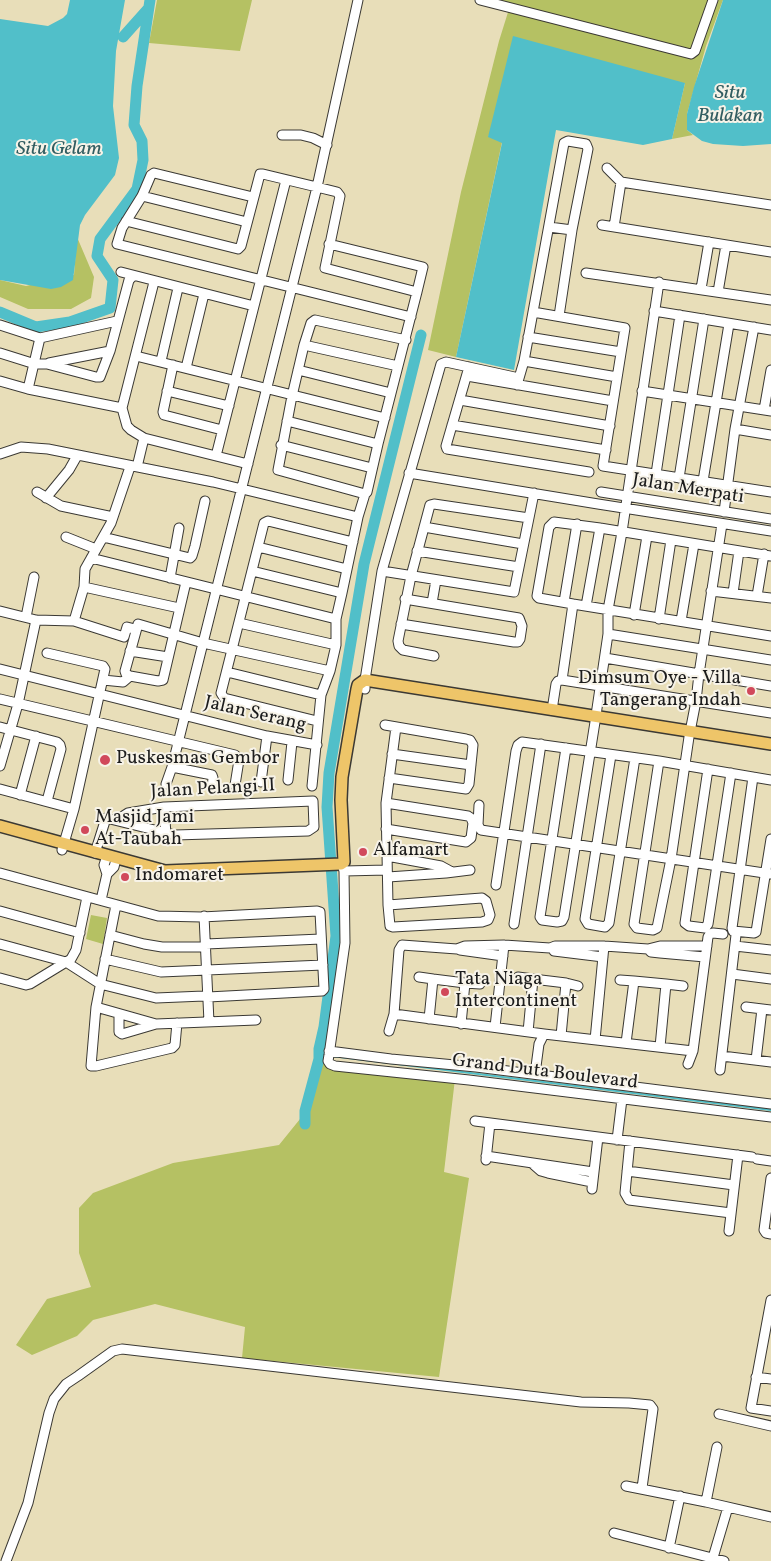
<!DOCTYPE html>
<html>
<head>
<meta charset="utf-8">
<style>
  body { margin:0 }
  canvas { display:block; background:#e8deb9 }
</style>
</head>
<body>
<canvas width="771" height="1561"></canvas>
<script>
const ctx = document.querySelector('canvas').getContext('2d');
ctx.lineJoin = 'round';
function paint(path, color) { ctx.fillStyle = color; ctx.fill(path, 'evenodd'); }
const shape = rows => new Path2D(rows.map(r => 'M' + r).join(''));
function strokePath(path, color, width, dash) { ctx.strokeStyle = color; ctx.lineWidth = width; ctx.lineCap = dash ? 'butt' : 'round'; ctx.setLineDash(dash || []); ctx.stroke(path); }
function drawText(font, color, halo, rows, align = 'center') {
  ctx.font = font + ' Vollkorn,serif'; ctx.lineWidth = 4; ctx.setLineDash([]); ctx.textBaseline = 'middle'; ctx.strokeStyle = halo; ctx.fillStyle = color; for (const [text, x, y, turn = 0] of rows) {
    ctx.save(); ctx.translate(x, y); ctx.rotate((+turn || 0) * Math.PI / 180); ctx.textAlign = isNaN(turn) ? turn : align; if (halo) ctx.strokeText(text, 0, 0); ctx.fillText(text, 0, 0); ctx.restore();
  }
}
paint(shape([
  [157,0,252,0,240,51,149,43],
  [475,0,723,0,706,46,687,114,687,130,693,135,672,139,685,83,488,136,502,142,456,357,428,350,461,192,499,41,509,9],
  [77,237,94,277,91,298,71,309,28,309,0,297,0,280,26,286,74,275],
  [91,915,107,918,103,944,86,939],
  [315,1063,455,1079,444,1172,469,1178,439,1377,242,1358,245,1327,155,1304,93,1320,77,1336,32,1355,16,1345,47,1299,91,1287,79,1253,79,1208,93,1193,173,1163,279,1145,300,1119]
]), '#b5c163');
paint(shape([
  [70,0,125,0,116,51,113,106,119,158,115,175,85,215,80,225,73,280,61,287,51,289,0,280,0,19,48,26,63,18,67,14],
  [723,0,771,0,771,144,743,146,713,144,702,141,687,130,687,114,694,87],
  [513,36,685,83,672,139,643,145,556,130,514,370,456,357,502,143,488,137]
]), '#51bfc9');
strokePath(shape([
  [319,1055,327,1056],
  [332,1056,771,1110]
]), '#51bfc9', 2);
strokePath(shape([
  [123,37,148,9],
  [0,312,36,327,70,322,110,308,113,280,97,256,100,239,137,189,143,160,142,141,134,125,137,86,150,0],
  [305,1124,305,1111,319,1059,319,1049,324,1027,336,936,327,807,329,773,364,564,421,335]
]), '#51bfc9', 11);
const minor = shape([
  [480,0,691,54,695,51,713,0],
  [282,135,301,135,313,138,327,145],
  [607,168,621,182,771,205],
  [142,196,247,222],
  [253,197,154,173,151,175,142,196,122,228,117,244,411,317],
  [126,221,238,249,241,246,260,174,263,174,317,187,337,192,340,196,325,268,417,292],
  [602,225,771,252],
  [549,227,572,230],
  [614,227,621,182],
  [121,272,254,306],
  [586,273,771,300],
  [154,282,122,408,127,426,131,430,144,438,248,464],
  [701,289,709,242],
  [718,292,726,245],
  [654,311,771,330],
  [533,312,625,328,603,466,771,492],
  [0,325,40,338,117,321],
  [528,337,621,352],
  [304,345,398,366],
  [0,353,35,364,47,364,96,377,100,377,110,351,129,280,133,276],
  [136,356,385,418],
  [161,361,178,288],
  [524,361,617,377],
  [49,363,110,351],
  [173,365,163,412,164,415,222,430],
  [469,367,446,446,447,449,589,472],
  [186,368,204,294],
  [298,370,391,393],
  [467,376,613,401],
  [0,381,28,389,122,408],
  [517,385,524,361,564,143,568,141,586,144,588,149,572,230,559,316],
  [28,389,40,338],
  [167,391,229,406],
  [642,391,771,411],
  [460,400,610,426],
  [764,410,771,370],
  [287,421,378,444,417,292,423,267,329,244],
  [452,425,606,450],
  [735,429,771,435],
  [281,445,372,468],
  [0,454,21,447,48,449,213,482,358,517],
  [216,456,286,180],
  [137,467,144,438],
  [409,473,598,504,771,531],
  [656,474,680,315],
  [679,478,704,319],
  [703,481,729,324],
  [37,492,61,506,113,517],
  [601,492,771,519],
  [365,494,278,470,292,396,304,345,311,323,315,320,406,340],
  [46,498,69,470,77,456],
  [724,512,735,429,754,327],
  [424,527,523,544],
  [66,537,96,549],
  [103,537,190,558,192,556,195,546,205,501],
  [258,547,347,569],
  [417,551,519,567],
  [91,558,336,619],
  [252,571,342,593],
  [382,571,514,592,534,493],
  [170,578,179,528],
  [84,587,179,608],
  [711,591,771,598],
  [733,593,739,551],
  [757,596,764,554],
  [564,602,577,524],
  [432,603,436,580],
  [573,604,539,598,537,596,549,527,554,522,600,528,771,556],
  [586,606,600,528],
  [0,611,36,620,74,621,84,587,85,569,111,523,130,467],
  [634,615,647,536],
  [26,617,34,577],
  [659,619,671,540],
  [74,621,124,637,127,627,135,629],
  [681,621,694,544],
  [239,623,336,645],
  [401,624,514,642,518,642,520,639,522,626,519,618,405,599],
  [608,634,771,660],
  [130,651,168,657],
  [47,653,103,666,105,669,74,809,62,850],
  [434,656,403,650,399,646,398,641,411,576,430,505,434,504,529,518],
  [605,658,771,686],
  [0,669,267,736,317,745],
  [227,672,321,695],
  [130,676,126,674,125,671,138,624,203,643,330,671],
  [103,680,123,682,130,676,158,681,163,680,186,582],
  [562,680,573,604,771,636],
  [365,689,365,680,382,571,441,364,446,362,519,378],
  [0,699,235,755,239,760,235,785],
  [552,710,556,684,558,681,562,680,771,713],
  [317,721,224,698,221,693,264,523,268,521,353,542],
  [385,725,466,739,470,740,473,745,469,784,466,789,389,778],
  [0,727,57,742,60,745,61,749,47,801],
  [566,748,540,917,542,920,557,922,562,921,564,917,595,722,608,634,608,610,622,532,659,282],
  [392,754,471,765],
  [611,755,585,919,588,924,605,927,609,923,635,758],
  [659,761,634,924,637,928,653,930,657,928,671,859,689,737,696,701,699,674,722,524],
  [0,766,18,704,36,620],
  [172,767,212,775,213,778,212,789],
  [708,769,685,923,689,926,705,928,708,924,731,773],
  [753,777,732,928,733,931,754,933,756,932,771,839],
  [288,780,292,742],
  [261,782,267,736],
  [166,784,172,767,317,187,358,0],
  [312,786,321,695,330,671,336,645,336,619,342,593,358,517,365,494,367,492,378,444],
  [0,789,74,809],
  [20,795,36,736],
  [386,803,468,816,471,818,473,823,471,838,466,842,386,829],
  [479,805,478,825,481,830,771,874],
  [164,807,166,834],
  [95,853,106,818,175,835,308,831,314,827,313,801,164,807,128,813,117,820],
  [107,856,104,865,107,874],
  [387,856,441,866,452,872],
  [342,864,344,871,345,943,329,1055,328,1061,330,1064,335,1066,469,1080,771,1117],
  [344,871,387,870],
  [0,873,158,916,202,917,317,911,320,912,324,989,322,991,208,997],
  [388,877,446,873,470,870],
  [496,885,516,751,518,745,522,742,659,761,771,780],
  [101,900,107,874,114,867,116,859],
  [116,905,96,1007,91,1066,96,1066,172,1048,175,1045,177,1023],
  [388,905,482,898,486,901,490,915,488,920,482,922,393,927,390,926,388,905,386,803,396,727],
  [0,911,80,933],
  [204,916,209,1022],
  [514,924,541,744],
  [110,935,144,944,162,947,203,947],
  [0,944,66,962,97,982],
  [206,944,321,939],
  [735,946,771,950],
  [648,949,651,952,660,953,705,957],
  [460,950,503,956],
  [554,951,603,957],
  [105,959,161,972,323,965],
  [732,974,771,979],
  [419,977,433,979],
  [518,977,533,979],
  [0,978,26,985,30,984,71,959,76,950,87,897],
  [620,980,634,981],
  [465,983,480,984],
  [566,983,578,986],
  [100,984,156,998,204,996],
  [666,984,683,986],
  [96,1007,156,1024],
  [746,1007,771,1010],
  [119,1014,119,1032,122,1034,156,1024,256,1020],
  [394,1014,544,1034,693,1051,708,937,710,934,713,933,723,934],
  [429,1019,433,979,465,983,461,1024],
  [495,1027,504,945],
  [389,1031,394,1014,399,950,402,945,457,949,465,946,504,945,550,948,555,946,604,946,648,949,660,946,707,946],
  [528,1032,533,979,566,983,561,1036],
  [595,1040,604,946],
  [626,1043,634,981,666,984,660,1047],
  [329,1051,391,1059,476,1067,771,1104],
  [722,1056,771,1062],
  [756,1060,762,1009],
  [688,1064,693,1051],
  [720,1070,736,935],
  [535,1074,539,1044,544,1034],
  [475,1121,752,1157],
  [617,1140,622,1099],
  [630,1141,625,1193,629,1200,731,1213],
  [486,1156,593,1172],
  [757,1159,771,1161],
  [486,1160,490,1123],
  [533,1164,541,1171,548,1173,592,1182],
  [627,1171,734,1185],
  [771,1178,764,1230,766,1233,771,1234],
  [592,1189,598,1137],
  [729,1231,738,1155],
  [771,1300,751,1408,771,1411],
  [756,1377,771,1379],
  [719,1414,771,1426],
  [626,1486,706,1502,771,1517],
  [706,1502,717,1447],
  [614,1533,724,1561],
  [669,1548,680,1496],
  [6,1561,28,1503,49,1413,54,1399,66,1384,78,1376,113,1351,122,1349,581,1402,629,1403,650,1405,653,1409,642,1488],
  [712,1561,728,1507]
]);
const major = shape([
  [0,826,165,871,341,864,344,862,341,800,342,777,357,689,358,685,365,680,771,744]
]);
strokePath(minor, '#3b3934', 11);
strokePath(major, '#3b3934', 14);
strokePath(minor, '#fff', 9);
strokePath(major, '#eec569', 11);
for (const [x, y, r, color] of [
  [751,691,5,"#d1495b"],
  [105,760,6,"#d1495b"],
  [85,830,5,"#d1495b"],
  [363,852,5,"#d1495b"],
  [125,877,5,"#d1495b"],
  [445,992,5,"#d1495b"]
]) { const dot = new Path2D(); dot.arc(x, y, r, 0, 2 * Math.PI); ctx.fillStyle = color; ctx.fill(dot); strokePath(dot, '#f7f3e8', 2); }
drawText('19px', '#1c1c1c', '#f7f3e8', [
  ["Jalan Merpati",688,490,9],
  ["Jalan Serang",255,715,13],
  ["Jalan Pelangi II",213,790,-3],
  ["Grand Duta Boulevard",545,1073,7]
]);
drawText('19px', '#1c1c1c', '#f7f3e8', [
  ["Dimsum Oye - Villa",741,680,"right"],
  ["Tangerang Indah",741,702,"right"],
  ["Puskesmas Gembor",116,760],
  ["Masjid Jami",95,819],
  ["At-Taubah",95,841],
  ["Alfamart",373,852],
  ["Indomaret",135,877],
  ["Tata Niaga",455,981],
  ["Intercontinent",455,1003]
], 'left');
drawText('italic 20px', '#315d61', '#f7f3e8', [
  ["Situ",730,94],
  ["Bulakan",730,117],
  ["Situ Gelam",59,150]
]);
</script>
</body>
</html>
